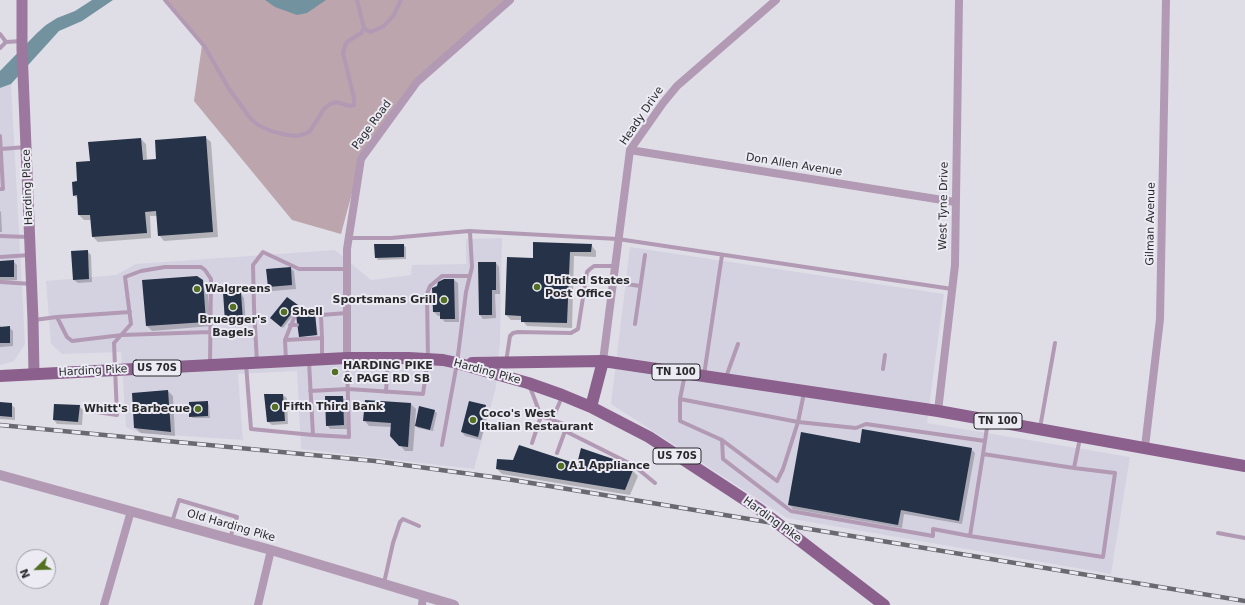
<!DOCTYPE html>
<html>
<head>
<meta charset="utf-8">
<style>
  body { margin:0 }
  #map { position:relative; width:1245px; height:605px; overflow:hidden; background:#dfdee7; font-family:"DejaVu Sans",sans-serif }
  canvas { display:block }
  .north { position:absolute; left:16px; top:549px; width:40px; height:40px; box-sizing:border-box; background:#ecebf4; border:1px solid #9e9da4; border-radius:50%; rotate:247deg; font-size:11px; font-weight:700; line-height:16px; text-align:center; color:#29292c }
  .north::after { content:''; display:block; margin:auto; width:14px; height:18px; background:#526f22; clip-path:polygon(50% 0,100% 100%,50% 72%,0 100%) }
</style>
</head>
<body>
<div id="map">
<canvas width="1245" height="605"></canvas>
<div class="north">N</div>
</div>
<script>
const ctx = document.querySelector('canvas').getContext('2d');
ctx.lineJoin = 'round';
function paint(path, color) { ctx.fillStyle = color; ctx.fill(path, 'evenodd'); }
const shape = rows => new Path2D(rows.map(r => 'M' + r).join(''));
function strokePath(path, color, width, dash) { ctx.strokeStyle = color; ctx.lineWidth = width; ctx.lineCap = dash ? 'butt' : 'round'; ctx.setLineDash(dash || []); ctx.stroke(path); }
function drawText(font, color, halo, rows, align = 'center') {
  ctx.font = font + ' "DejaVu Sans",sans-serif'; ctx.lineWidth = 4; ctx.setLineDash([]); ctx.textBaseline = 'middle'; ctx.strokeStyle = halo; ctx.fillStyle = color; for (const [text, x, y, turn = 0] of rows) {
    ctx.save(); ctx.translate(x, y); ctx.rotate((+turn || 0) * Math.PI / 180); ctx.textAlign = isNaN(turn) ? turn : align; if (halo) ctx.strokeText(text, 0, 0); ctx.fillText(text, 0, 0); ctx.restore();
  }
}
paint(shape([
  [11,84,25,344,14,361,0,365,0,88],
  [502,238,500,341,496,387,474,469,301,449,297,371,238,374,243,440,139,433,126,427,121,352,62,354,51,344,46,281,116,275,136,264,335,250,371,280,411,275,412,265,466,264,466,239],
  [630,247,944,294,927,423,1130,457,1111,574,787,518,611,404]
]), '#d4d2e1');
paint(shape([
  [163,0,510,0,417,82,361,159,341,234,292,220,194,101,202,45]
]), '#bca5ac');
paint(shape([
  [92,0,113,0,82,21,59,31,11,84,0,88,0,71,37,33,46,25,57,18,75,11],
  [265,0,326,0,307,13,297,15,275,7]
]), '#7392a0');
paint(shape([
  [205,137,211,142,218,237,164,241,159,235,158,216,150,216,151,238,98,242,93,237,91,220,84,220,79,215,78,199,74,195,78,182,91,162,141,139,146,144,147,161,157,160],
  [0,211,1,212,2,232,0,232],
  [403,245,406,247,406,259,378,260,376,257],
  [591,245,596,251,596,257,574,256,572,328,527,326,522,320,511,320,506,315,534,259],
  [87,251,91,255,92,282,78,283,74,280],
  [13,261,17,265,17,280,0,281,0,262],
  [496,263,499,267,500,294,495,294,496,318,483,319,480,315],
  [290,268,294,271,296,289,272,291,269,287],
  [454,280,458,283,459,322,445,322,441,318,441,316,438,316,434,312,433,289],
  [202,281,207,286,211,326,152,331,147,326],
  [238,288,241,292,242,295,244,298,246,324,229,325,226,321],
  [297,306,299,308,283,328,274,321],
  [315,315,318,335,300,337,300,336],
  [0,325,1,327,9,327,13,331,13,346,0,347],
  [168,391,173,396,175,436,141,433,135,428],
  [283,395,287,398,288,424,272,425,268,422],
  [342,397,346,401,347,429,330,429,327,425],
  [207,402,209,405,210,418,193,418,190,416],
  [0,403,11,404,15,408,15,420,0,419],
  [411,404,416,409,415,424,416,425,434,411,437,413,433,431,418,428,415,425,413,451,405,451,400,445,392,427,369,426,364,420],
  [79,406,83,410,82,425,57,424,54,420],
  [485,406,489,410,481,440,465,436,462,432],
  [861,444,971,449,975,453,962,524,904,514,902,528,793,509,789,505],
  [514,461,578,465,624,464,629,469,629,470,633,471,638,476,630,495,502,474,497,469]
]), '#0003');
paint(shape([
  [206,136,213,232,158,236,156,211,145,212,147,233,92,237,90,215,78,215,77,195,73,196,72,182,77,181,76,162,90,161,88,142,141,138,143,160,156,159,155,140],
  [533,242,592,244,591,252,570,252,567,323,521,322,521,316,505,315,507,257,533,258],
  [374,244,404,244,404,257,375,258],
  [88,250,89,279,73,280,71,251],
  [14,260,14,277,0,277,0,261],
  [478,262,496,262,496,290,492,290,492,315,479,315],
  [291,267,292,285,268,287,266,269],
  [197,276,203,280,206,322,146,326,142,280],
  [444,279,454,279,455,319,440,319,440,312,433,312,432,288,437,286,438,282],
  [238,287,238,292,241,293,243,321,225,322,223,292,224,292,224,288],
  [287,297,298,305,281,327,270,318],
  [315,313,317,335,299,337,296,315],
  [10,326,10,343,0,343,0,327],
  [168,390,171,432,134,428,132,393],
  [264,394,283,394,285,421,267,422],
  [325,396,343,396,344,425,326,426],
  [365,400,411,403,408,447,399,446,390,436,391,423,363,421],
  [208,401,208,416,189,417,189,402],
  [469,401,486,405,478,437,461,432],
  [0,402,12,403,12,417,0,416],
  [54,404,80,405,78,422,53,420],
  [419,406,435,410,430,430,415,426],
  [862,429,972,448,959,521,901,510,898,525,788,505,801,432,860,443],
  [519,445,577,464,581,448,625,463,624,468,633,470,625,490,496,469,497,459,513,460]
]), '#253247');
strokePath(shape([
  [165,0,205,47,229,89,251,119,258,125,271,131,287,135,297,136,307,133,310,131,324,109,330,104,336,102,350,106,354,105,354,98,343,53,345,46,347,42,361,33,364,28,357,0],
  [364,28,370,32,373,31,384,26,394,15,401,0],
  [0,34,6,42],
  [0,48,6,42,22,41],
  [0,136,3,189,0,189],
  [1,149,26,147],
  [0,236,29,237],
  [349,238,391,238,469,231,618,239,952,289],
  [0,257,30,255],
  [0,282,32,284],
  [613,282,640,286],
  [57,317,130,312],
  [34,320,57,317,67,337,72,341,122,335,210,332],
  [635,324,645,255],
  [290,325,297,325],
  [322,338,322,357],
  [285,340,322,338,321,315],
  [286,361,285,340,296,313,320,310,321,315,347,313],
  [257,362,254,308,253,265,263,252,299,269,347,269],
  [309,362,313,435],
  [506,362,510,336,513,333,518,332,571,333,578,329,587,272,590,269,594,266,615,266],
  [246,364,251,429,313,435,349,437,347,360],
  [883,369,885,355],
  [685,374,680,399,798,422,804,393],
  [704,375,722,255],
  [726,377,738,344],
  [530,387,541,416],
  [310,391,348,389,423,394,428,359,427,294,430,286,442,276,470,276],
  [386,392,388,360],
  [680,399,680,421,722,440],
  [90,411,117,415,114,343,131,324,125,277,141,271,165,267,201,267,205,270,211,279,210,364],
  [552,420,562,397],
  [1040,428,1055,343],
  [532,443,541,416,566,425,565,431,633,465,655,483],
  [442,445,457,363,466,292,472,267,470,232],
  [557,453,565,431],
  [983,454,988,421],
  [1074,468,983,454,970,536,1103,557,1115,473,1074,468,1080,438],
  [172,522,179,500,237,517,230,538],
  [1218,533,1245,538],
  [970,536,933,529,933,536,791,511,723,459,722,440,777,481,783,469,798,422,856,428,866,424,985,441],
  [384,583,393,543,400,522,403,519,419,526]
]), '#b29ab4', 4);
strokePath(shape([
  [630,150,955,202],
  [347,358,347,249,361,159,417,82,510,0],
  [603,361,630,150,663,103,677,86,776,0],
  [938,411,955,265,959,0],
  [1145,447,1160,319,1166,0],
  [104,605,131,511],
  [258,605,271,550],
  [422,605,423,596]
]), '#b29ab4', 8);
strokePath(shape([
  [0,475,271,550,454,605]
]), '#b29ab4', 10);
strokePath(shape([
  [22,0,22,49,33,320,34,374]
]), '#9c789e', 11);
strokePath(shape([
  [472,363,603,361,938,411,1245,466],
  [0,376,347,358,409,358,443,360,457,363,528,383,562,395,591,407,649,437,759,509,884,605],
  [591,407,603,361]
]), '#8b608d', 12);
const rail = shape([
  [0,425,375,461,507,479,1245,601]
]);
strokePath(rail, '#6a696f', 4.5);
strokePath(rail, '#ecebf4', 3, [9]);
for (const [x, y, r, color] of [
  [537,287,4,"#526f22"],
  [197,289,4,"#526f22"],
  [444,300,4,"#526f22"],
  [233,307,4,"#526f22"],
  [284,312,4,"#526f22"],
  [335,372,4,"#526f22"],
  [275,407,4,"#526f22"],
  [198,409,4,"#526f22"],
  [473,420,4,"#526f22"],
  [561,466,4,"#526f22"]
]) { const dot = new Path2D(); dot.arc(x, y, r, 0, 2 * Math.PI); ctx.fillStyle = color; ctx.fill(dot); strokePath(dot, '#ecebf4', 1.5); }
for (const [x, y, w] of [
  [157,368,48],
  [676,372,48],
  [998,421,48],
  [677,456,48]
]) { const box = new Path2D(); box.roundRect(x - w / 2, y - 8, w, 16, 3); ctx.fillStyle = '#ecebf4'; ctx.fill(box); strokePath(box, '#29292c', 1); }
drawText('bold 10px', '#29292c', null, [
  ["US 70S",157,368],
  ["TN 100",676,372],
  ["TN 100",998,421],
  ["US 70S",677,456]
]);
drawText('11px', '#29292c', '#ecebf4', [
  ["Heady Drive",642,116,-56],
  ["Page Road",372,125,-54],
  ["Don Allen Avenue",794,165,9],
  ["Harding Place",28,187,-92],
  ["West Tyne Drive",944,206,-89],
  ["Gilman Avenue",1151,224,-89],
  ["Harding Pike",93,371,-3],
  ["Harding Pike",487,372,15],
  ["Harding Pike",772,520,36],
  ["Old Harding Pike",231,526,16]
]);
drawText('bold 11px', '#29292c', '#ecebf4', [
  ["United States",545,281],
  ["Post Office",545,294],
  ["Walgreens",205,289],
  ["Sportsmans Grill",436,300,"right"],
  ["Shell",292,312],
  ["Bruegger's",233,320,"center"],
  ["Bagels",233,333,"center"],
  ["HARDING PIKE",343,366],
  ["& PAGE RD SB",343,379],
  ["Fifth Third Bank",283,407],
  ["Whitt's Barbecue",190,409,"right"],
  ["Coco's West",481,414],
  ["Italian Restaurant",481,427],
  ["A1 Appliance",569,466]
], 'left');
</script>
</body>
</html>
